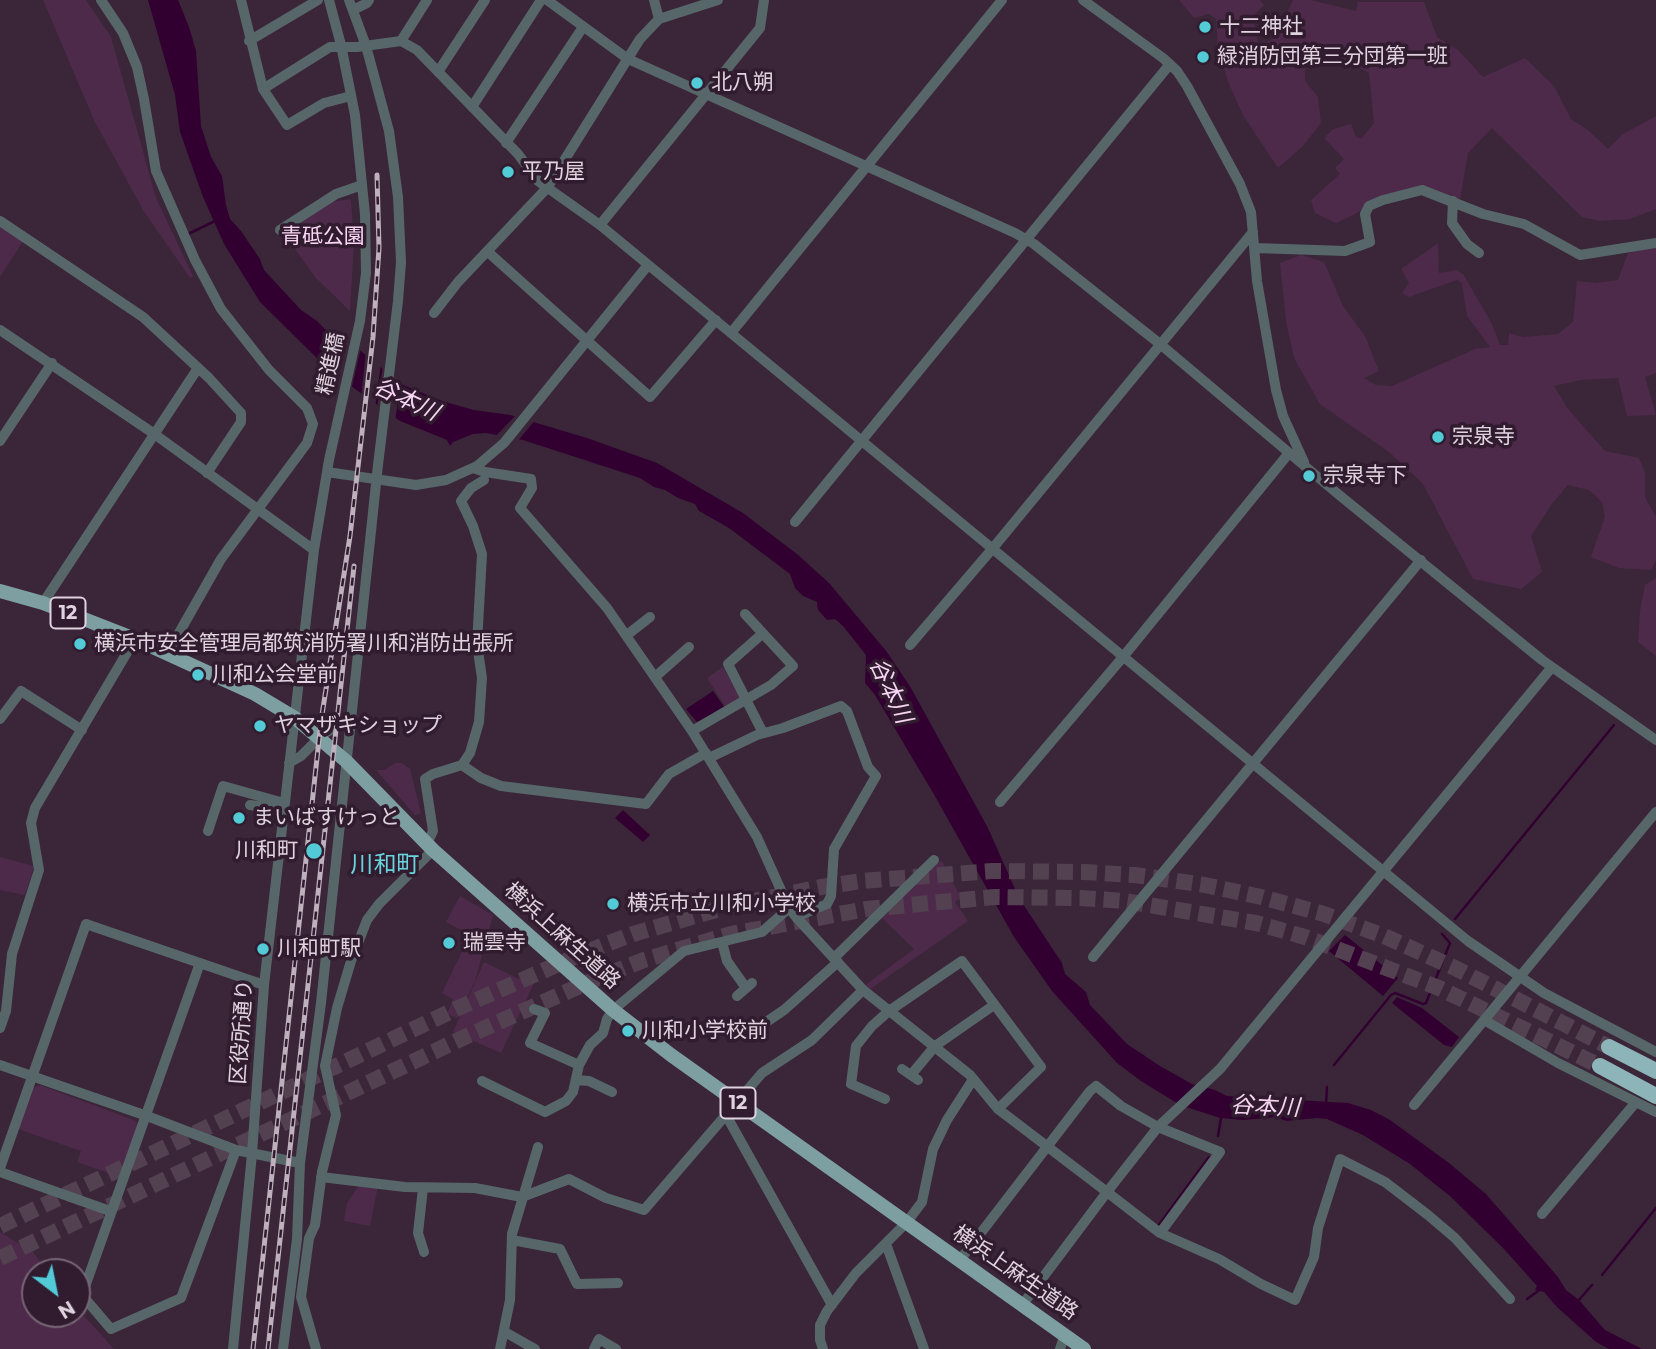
<!DOCTYPE html>
<html>
<head>
<meta charset="utf-8">
<style>
  body { margin:0 }
  #map { position:relative; width:1656px; height:1349px; overflow:hidden; background:#3a2638; font-family:Montserrat,sans-serif }
  canvas { display:block }
  .north { position:absolute; left:21px; top:1258px; width:70px; height:70px; box-sizing:border-box; background:#301c2e; border:2px solid #766575; border-radius:50%; rotate:148deg; font-size:19px; font-weight:700; line-height:28px; text-align:center; color:#e0d3df }
  .north::after { content:''; display:block; margin:auto; width:24px; height:32px; background:#52cbd7; clip-path:polygon(50% 0,100% 100%,50% 72%,0 100%) }
</style>
</head>
<body>
<div id="map">
<canvas width="1656" height="1349"></canvas>
<div class="north">N</div>
</div>
<script>
const ctx = document.querySelector('canvas').getContext('2d');
ctx.lineJoin = 'round';
function paint(path, color) { ctx.fillStyle = color; ctx.fill(path, 'evenodd'); }
const shape = rows => new Path2D(rows.map(r => 'M' + r).join(''));
function strokePath(path, color, width, dash) { ctx.strokeStyle = color; ctx.lineWidth = width; ctx.lineCap = dash ? 'butt' : 'round'; ctx.setLineDash(dash || []); ctx.stroke(path); }
function drawText(font, color, halo, rows, align = 'center') {
  ctx.font = font + ' Montserrat,"Noto Sans JP",sans-serif'; ctx.lineWidth = 7; ctx.setLineDash([]); ctx.textBaseline = 'middle'; ctx.strokeStyle = halo; ctx.fillStyle = color; for (const [text, x, y, turn = 0] of rows) {
    ctx.save(); ctx.translate(x, y); ctx.rotate((+turn || 0) * Math.PI / 180); ctx.textAlign = isNaN(turn) ? turn : align; if (halo) ctx.strokeText(text, 0, 0); ctx.fillText(text, 0, 0); ctx.restore();
  }
}
paint(shape([
  [43,0,86,0,111,37,156,198,193,276,190,278,143,210,94,120],
  [1179,0,1260,0,1264,5,1253,16,1258,42,1267,42,1276,37,1293,0,1310,0,1356,11,1358,2,1424,2,1437,37,1458,50,1483,77,1525,58,1554,86,1571,119,1588,130,1608,149,1623,134,1656,116,1656,209,1630,219,1600,221,1582,217,1492,128,1468,153,1460,200,1421,188,1383,195,1355,214,1336,223,1315,213,1311,200,1340,174,1335,168,1344,159,1324,138,1333,129,1351,124,1356,137,1361,139,1374,123,1369,73,1356,66,1305,66,1305,81,1318,97,1321,123,1302,147,1278,168,1243,115,1229,84,1218,50,1216,19,1209,14,1194,18],
  [351,199,354,245,350,311,315,277,285,235,286,230,329,202],
  [0,227,23,241,0,277],
  [1438,243,1439,273,1456,270,1463,274,1492,324,1500,345,1508,345,1509,333,1523,337,1558,334,1573,322,1577,281,1596,283,1618,280,1628,253,1656,246,1656,373,1645,377,1656,415,1627,416,1618,378,1581,380,1554,386,1568,409,1605,451,1639,458,1645,473,1645,497,1656,517,1656,560,1651,570,1619,568,1591,557,1605,517,1602,502,1589,490,1568,485,1551,505,1531,536,1542,572,1521,589,1473,579,1423,484,1389,452,1320,404,1294,358,1286,321,1280,263,1301,255,1324,262,1343,306,1365,336,1379,371,1364,378,1376,385,1392,386,1475,349,1490,347,1467,316,1462,283,1457,280,1409,297,1402,293,1409,283,1401,269],
  [1656,578,1656,656,1638,642,1640,611,1645,585],
  [723,667,740,696,737,700,725,706,707,678],
  [395,763,402,763,410,769,421,813,415,815,376,770,385,770],
  [0,857,34,866,25,895,0,890],
  [942,861,961,898,955,902,968,921,869,990,864,986,914,949,882,918,934,865],
  [460,896,493,915,475,981,457,1018,447,1014,453,999,442,993,470,935,446,922],
  [484,962,519,979,524,972,528,975,527,978,535,981,501,1053,453,1032],
  [40,1085,136,1121,138,1126,120,1177,77,1162,81,1151,18,1129,33,1088],
  [359,1185,378,1186,370,1226,344,1221,347,1203],
  [0,1232,33,1252,47,1272,35,1272,35,1314,77,1314,77,1308,114,1349,0,1349]
]), '#4d2a4a');
paint(shape([
  [148,0,178,0,189,27,196,51,201,126,211,157,222,176,226,205,230,219,241,231,260,259,264,270,301,310,317,321,330,334,342,336,403,385,442,401,474,410,510,415,587,438,657,463,743,513,797,554,829,583,887,652,911,688,988,828,1019,898,1062,963,1065,974,1086,992,1090,1005,1127,1044,1160,1066,1192,1084,1215,1090,1227,1096,1348,1103,1371,1110,1390,1120,1449,1163,1486,1194,1558,1277,1566,1290,1579,1300,1605,1330,1642,1349,1609,1349,1596,1342,1557,1307,1544,1292,1535,1290,1537,1286,1504,1249,1451,1197,1410,1164,1363,1135,1327,1119,1317,1118,1286,1121,1276,1117,1243,1120,1220,1118,1180,1105,1141,1081,1117,1063,1052,991,1014,937,936,798,875,695,865,683,866,655,843,626,835,619,827,620,818,610,817,602,803,596,795,588,790,574,729,528,699,511,695,504,678,498,665,490,654,487,640,478,523,440,486,433,473,434,453,442,450,446,447,440,400,421,330,371,260,302,224,244,203,197,180,132,175,95],
  [713,691,725,708,697,722,686,709],
  [623,810,650,835,643,842,615,818],
  [1345,935,1398,978,1383,996,1329,951],
  [1397,997,1422,1008,1459,1037,1452,1047,1444,1045,1392,1003]
]), '#320030');
paint(shape([
  [345,334,361,347,351,391,335,380],
  [366,351,381,363,375,408,361,398],
  [383,365,401,379,395,421,377,409],
  [517,414,536,419,516,443,494,438]
]), '#3a2638');
strokePath(shape([
  [186,235,215,221],
  [1455,919,1614,725],
  [1334,1065,1391,995,1395,993,1423,1004,1426,1003,1450,943,1442,934],
  [1326,1104,1327,1087],
  [1218,1136,1221,1118],
  [1158,1226,1209,1157],
  [1602,1275,1656,1208],
  [1527,1299,1538,1291],
  [1578,1301,1592,1285]
]), '#320030', 2.5);
strokePath(shape([
  [0,1226,456,1009,586,952,633,934,730,906,821,887,862,881,992,871,1084,872,1135,875,1205,885,1261,897,1324,914,1384,936,1455,968,1609,1047],
  [0,1258,467,1036,600,977,644,960,731,934,866,909,995,897,1080,898,1125,901,1256,923,1305,937,1439,988,1600,1066]
]), '#534051', 16, [16, 8]);
strokePath(shape([
  [101,0,123,33,137,67,144,99,156,171,195,260,221,309,269,370,307,408,313,424,307,443,221,559,167,654],
  [241,0,263,89,287,125,324,103,351,96],
  [547,0,628,59,1015,233,1034,244,1160,344,1338,494,1542,660,1656,740],
  [1083,0,1163,58,1177,71,1187,86,1240,184,1251,212,1257,281,1276,390,1283,416,1304,462],
  [353,10,367,3,369,0],
  [659,19,718,0],
  [249,41,318,0],
  [401,41,427,0],
  [438,72,485,0],
  [263,89,330,47,357,47,401,41,417,50,518,154,538,181,600,225,1468,941,1544,993,1656,1052],
  [472,107,541,0],
  [506,143,583,27],
  [1453,201,1452,223,1467,244,1479,253],
  [0,221,143,317,209,378,241,413,241,422,207,473],
  [600,225,760,28,764,0],
  [280,230,336,194,362,185],
  [1255,248,1345,251,1370,242,1365,214,1369,206,1383,200,1422,190,1483,214,1524,224,1580,255,1656,243],
  [488,252,650,397,716,320],
  [434,313,458,282,547,188,640,39,659,19,654,0],
  [0,330,153,433,314,550],
  [731,333,1002,0],
  [0,441,52,363],
  [473,468,485,472,531,479,532,488,520,508,607,608,692,731,757,837,789,908,796,917,863,990,970,1075,998,1109,1107,1192,1023,1304],
  [327,472,416,485,446,480,477,466,504,443,648,265],
  [795,522,1170,64],
  [43,603,198,368],
  [762,634,728,664,763,733],
  [627,635,650,617],
  [910,645,993,548,1253,232],
  [655,677,689,647],
  [0,719,21,691,82,730],
  [692,731,771,685,793,666,745,614],
  [317,737,333,729,351,716],
  [709,758,757,735,783,728,841,706,847,711,868,767,876,776,834,849,831,896,827,904,796,917],
  [289,763,301,756,319,738],
  [462,765,481,778,501,786,646,804,669,774,706,753],
  [1000,802,1123,657,1289,453],
  [250,805,283,810],
  [208,831,223,786,284,803],
  [427,844,433,831,425,779,433,774,462,765,470,753,479,722,482,678,477,644,482,554,473,526,461,501,471,488,484,480],
  [722,942,727,961,746,988],
  [1093,957,1421,560],
  [834,958,934,860],
  [200,963,82,1295,111,1329,181,1298,236,1150],
  [737,996,752,983],
  [534,1009,545,1013,530,1043,579,1065],
  [1484,1020,1558,1063,1656,1112],
  [759,1027,784,1010,838,962],
  [0,1028,6,1011,12,954,39,870,31,823,35,808,135,639],
  [0,1065,147,1116,236,1150,300,1163],
  [902,1069,918,1080],
  [911,1075,935,1046,994,1005],
  [576,1080,589,1081,612,1092],
  [482,1081,545,1112,566,1101,573,1092,579,1065,590,1045,603,1033,607,1019,613,1010,684,951,762,932,789,908],
  [885,1099,851,1084,856,1046,872,1026,889,1011,962,961,1041,1067,998,1109],
  [1414,1105,1656,812],
  [726,1115,832,1305],
  [0,1168,86,924,264,985],
  [0,1172,110,1211],
  [321,1177,405,1187,475,1188,522,1197,569,1179,606,1198,644,1210,762,1073,812,1040,863,990],
  [423,1188,418,1233,424,1252],
  [1542,1214,1636,1102],
  [512,1240,560,1249,577,1284,618,1283],
  [886,1244,924,1349],
  [960,1260,1090,1091,1096,1086,1121,1106,1158,1127,1220,1152,1160,1233],
  [1510,1299,1455,1238,1428,1215,1385,1182,1340,1159,1318,1228,1314,1257,1295,1300,1261,1284,1219,1259,1160,1233,1107,1192,1158,1127,1220,1069,1552,667],
  [505,1332,535,1349],
  [233,1349,252,1154,264,985,314,550,329,460,360,321,366,273,365,214,355,115,341,45,329,0],
  [283,1349,297,1239,300,1163,321,1003,378,465,398,301,401,262,398,197,389,131,366,46,349,0],
  [316,1349,301,1297,309,1238,315,1225,322,1172,336,1115,325,1066,337,1008,351,961,367,920,379,904,433,850],
  [500,1349,510,1300,512,1234,538,1147],
  [594,1349,599,1339,616,1349],
  [823,1349,820,1340,820,1325,827,1311,856,1273,907,1222,922,1202,933,1149,947,1120,972,1081],
  [1060,1349,1065,1334]
]), '#576769', 10);
strokePath(shape([
  [0,591,43,603,135,639,255,694,295,718,346,761,433,850,613,1010,671,1055,1084,1349]
]), '#7e9fa2', 14);
strokePath(shape([
  [1609,1047,1656,1071],
  [1600,1066,1656,1096]
]), '#8db5b9', 16);
const rail = shape([
  [253,1349,321,721,350,536,373,337,379,248,377,175],
  [268,1349,354,566]
]);
strokePath(rail, '#bfb0be', 5);
strokePath(rail, '#301c2e', 2.5, [8]);
for (const [x, y, r, color] of [
  [1205,27,7,"#52cbd7"],
  [1203,57,7,"#52cbd7"],
  [697,83,7,"#52cbd7"],
  [508,172,7,"#52cbd7"],
  [1438,437,7,"#52cbd7"],
  [1309,476,7,"#52cbd7"],
  [80,644,7,"#52cbd7"],
  [198,675,7,"#52cbd7"],
  [260,726,7,"#52cbd7"],
  [239,818,7,"#52cbd7"],
  [314,851,9,"#52cbd7"],
  [613,904,7,"#52cbd7"],
  [449,943,7,"#52cbd7"],
  [263,949,7,"#52cbd7"],
  [628,1031,7,"#52cbd7"]
]) { const dot = new Path2D(); dot.arc(x, y, r, 0, 2 * Math.PI); ctx.fillStyle = color; ctx.fill(dot); strokePath(dot, '#301c2e', 2.5); }
for (const [x, y, w] of [
  [68,613,35],
  [738,1103,35]
]) { const box = new Path2D(); box.roundRect(x - w / 2, y - 15.5, w, 31, 5); ctx.fillStyle = '#301c2e'; ctx.fill(box); strokePath(box, '#e0d3df', 2); }
drawText('bold 19px', '#e0d3df', null, [
  ["12",68,613],
  ["12",738,1103]
]);
drawText('21px', '#e0d3df', '#301c2e', [
  ["十二神社",1219,27],
  ["緑消防団第三分団第一班",1217,57],
  ["北八朔",711,83],
  ["平乃屋",522,172],
  ["宗泉寺",1452,437],
  ["宗泉寺下",1323,476],
  ["横浜市安全管理局都筑消防署川和消防出張所",94,644],
  ["川和公会堂前",212,675],
  ["ヤマザキショップ",274,726],
  ["まいばすけっと",253,818],
  ["川和町",298,851,"right"],
  ["横浜市立川和小学校",627,904],
  ["瑞雲寺",463,943],
  ["川和町駅",277,949],
  ["川和小学校前",642,1031]
], 'left');
drawText('21px', '#fad7f5', '#301c2e', [
  ["青砥公園",323,237]
]);
drawText('21px', '#e0d3df', '#301c2e', [
  ["精進橋",331,364,-78],
  ["横浜上麻生道路",562,936,42],
  ["区役所通り",242,1032,-86],
  ["横浜上麻生道路",1015,1273,35]
]);
drawText('italic 23px', '#f7d5f3', '#301c2e', [
  ["谷本川",406,400,25],
  ["谷本川",890,691,65],
  ["谷本川",1265,1107,3]
]);
drawText('23px', '#68d4de', '#301c2e', [
  ["川和町",385,865]
]);
</script>
</body>
</html>
